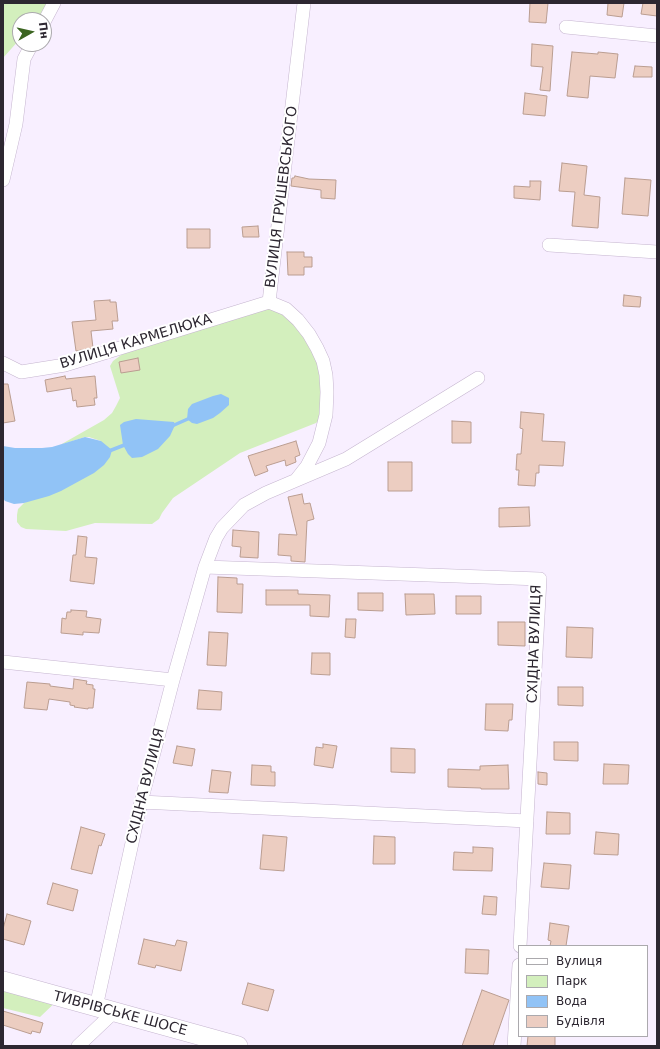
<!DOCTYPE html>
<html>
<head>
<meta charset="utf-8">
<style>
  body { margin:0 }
  #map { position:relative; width:660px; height:1049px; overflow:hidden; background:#f8efff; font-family:"DejaVu Sans",sans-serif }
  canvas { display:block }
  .frame { position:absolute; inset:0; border:4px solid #2d2731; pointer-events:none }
  .legend { position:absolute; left:518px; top:945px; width:130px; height:92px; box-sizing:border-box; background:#fff; border:1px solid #aba9ad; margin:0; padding:5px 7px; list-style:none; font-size:12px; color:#2d2731 }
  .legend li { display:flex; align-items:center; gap:8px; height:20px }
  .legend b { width:20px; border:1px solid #aba9ad }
  .north { position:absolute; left:12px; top:12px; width:40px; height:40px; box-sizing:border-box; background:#fff; border:1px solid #aba9ad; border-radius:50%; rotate:82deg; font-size:11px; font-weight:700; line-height:16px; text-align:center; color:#2d2731 }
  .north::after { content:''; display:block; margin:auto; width:14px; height:18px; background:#3c6521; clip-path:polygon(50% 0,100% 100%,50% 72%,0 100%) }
</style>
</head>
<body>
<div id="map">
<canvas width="660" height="1049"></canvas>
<div class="frame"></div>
<ul class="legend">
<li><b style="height:5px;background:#fff"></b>Вулиця</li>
<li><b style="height:11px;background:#d3efbd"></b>Парк</li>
<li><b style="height:11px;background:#91c3f6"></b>Вода</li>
<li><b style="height:11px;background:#eccdc1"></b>Будівля</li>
</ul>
<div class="north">Пн</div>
</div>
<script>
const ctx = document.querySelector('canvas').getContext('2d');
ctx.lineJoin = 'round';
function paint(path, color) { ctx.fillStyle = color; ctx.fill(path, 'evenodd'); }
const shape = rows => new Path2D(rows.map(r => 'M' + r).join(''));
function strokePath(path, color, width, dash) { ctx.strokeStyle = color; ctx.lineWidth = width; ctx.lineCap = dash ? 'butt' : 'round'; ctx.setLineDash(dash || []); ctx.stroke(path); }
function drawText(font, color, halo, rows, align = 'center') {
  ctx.font = font + ' "DejaVu Sans",sans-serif'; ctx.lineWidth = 4; ctx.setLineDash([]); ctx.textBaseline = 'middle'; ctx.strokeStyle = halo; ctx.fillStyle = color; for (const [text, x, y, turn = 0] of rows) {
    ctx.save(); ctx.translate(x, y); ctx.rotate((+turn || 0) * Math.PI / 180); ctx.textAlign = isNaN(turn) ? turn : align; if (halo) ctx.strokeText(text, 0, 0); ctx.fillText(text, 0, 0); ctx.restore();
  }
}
paint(shape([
  [3,3,53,3,38,20,20,20,20,39,3,58],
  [269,302,286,309,317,348,326,415,316,423,240,453,173,498,162,513,159,519,152,524,95,523,66,531,26,529,21,527,17,522,17,515,18,509,24,503,98,463,101,441,89,437,85,437,60,445,104,420,112,413,116,406,120,398,110,366,113,361,139,342],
  [3,981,61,997,40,1017,3,1008]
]), '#d3efbd');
paint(shape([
  [221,394,229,398,229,405,220,413,213,418,197,424,192,423,187,419,188,409,192,404,213,396],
  [136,419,174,422,175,425,170,436,158,449,142,457,132,458,128,454,123,445,120,425,124,422],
  [85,437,101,441,112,450,110,457,104,465,94,473,61,491,49,496,24,503,14,504,5,501,3,498,3,446,15,448,42,448,52,447]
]), '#91c3f6');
strokePath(shape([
  [172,426,190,418],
  [109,451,127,444]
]), '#91c3f6', 3.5);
const building = shape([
  [530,3,548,3,546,23,529,22,530,3],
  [608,3,624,3,622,17,607,15,608,3],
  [643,3,657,3,657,16,641,14,643,3],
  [532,44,553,46,550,91,540,90,543,67,531,66,532,44],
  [572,52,598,54,598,52,618,54,615,78,590,76,588,98,567,96,572,52],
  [635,66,652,67,652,77,633,77,635,66],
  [525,93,547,96,545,116,523,114,525,93],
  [562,163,587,166,584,195,600,197,598,228,572,226,575,192,559,191,562,163],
  [295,176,309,179,336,180,335,199,321,198,321,190,291,186,292,178,294,178,295,176],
  [625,178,651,180,648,216,622,214,625,178],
  [530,181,541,181,540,200,514,198,514,186,530,187,530,181],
  [258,226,259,237,243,237,242,227,258,226],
  [187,229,210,229,210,248,187,248,187,229],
  [287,252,304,252,304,257,312,257,312,267,304,267,304,275,288,275,287,252],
  [624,295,641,297,640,307,623,306,624,295],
  [110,300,110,302,116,302,118,321,112,321,113,329,91,331,93,348,76,351,72,322,96,320,94,301,110,300],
  [138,358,140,370,121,373,119,362,138,358],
  [65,376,66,379,95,376,97,398,94,398,95,405,77,407,76,400,73,401,71,388,47,392,45,380,65,376],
  [3,384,8,384,15,421,3,423,3,384],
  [521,412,544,414,542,441,565,442,563,466,539,465,539,473,536,473,535,486,518,485,519,470,516,470,517,454,521,454,523,429,520,428,521,412],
  [452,421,471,422,471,443,452,443,452,421],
  [296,441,300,455,295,457,296,462,286,466,285,460,266,466,268,471,255,476,248,456,296,441],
  [388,462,412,462,412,491,388,491,388,462],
  [302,494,304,504,310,503,314,519,307,521,305,562,291,561,291,556,278,555,279,534,297,535,288,497,302,494],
  [529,507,530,526,499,527,499,508,529,507],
  [233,530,259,532,258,558,240,557,241,547,232,546,233,530],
  [78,536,87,537,85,557,97,558,94,584,70,581,73,555,76,555,78,536],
  [218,577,237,578,237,584,243,584,242,613,217,612,218,577],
  [266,590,298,590,298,594,330,595,329,617,310,616,310,605,266,605,266,590],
  [358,593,383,593,383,611,358,610,358,593],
  [405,594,434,594,435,614,406,615,405,594],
  [456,596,481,596,481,614,456,614,456,596],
  [71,610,87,611,86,617,101,619,99,633,83,632,83,635,61,633,62,618,66,619,67,612,71,612,71,610],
  [346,619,356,619,355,638,345,637,346,619],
  [498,622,525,622,525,646,498,645,498,622],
  [567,627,593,628,592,658,566,657,567,627],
  [209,632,228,633,226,666,207,665,209,632],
  [312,653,330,653,330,675,311,674,312,653],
  [74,679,87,681,86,684,93,685,93,689,95,689,93,708,88,708,88,709,74,707,75,706,70,705,70,702,49,699,47,710,24,708,27,682,50,684,50,686,73,689,74,679],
  [558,687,583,687,583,706,558,705,558,687],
  [199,690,222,692,221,710,197,709,199,690],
  [486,704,513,704,512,720,509,720,508,731,485,730,486,704],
  [554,742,578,742,578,761,554,760,554,742],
  [323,744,337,746,333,768,314,765,316,747,323,748,323,744],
  [177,746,195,749,192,766,173,763,177,746],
  [391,748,415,749,415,773,391,772,391,748],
  [604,764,629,765,628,784,603,784,604,764],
  [252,765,271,766,271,772,275,772,275,786,251,785,252,765],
  [508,765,509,789,481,789,481,788,448,787,448,769,480,770,480,766,508,765],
  [212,770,231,772,228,793,209,792,212,770],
  [538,772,547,773,547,785,538,784,538,772],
  [547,812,570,813,570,834,546,834,547,812],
  [81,827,105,834,101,846,99,845,92,874,71,869,81,827],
  [596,832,619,834,618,855,594,854,596,832],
  [263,835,287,837,284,871,260,869,263,835],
  [374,836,395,837,395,864,373,864,374,836],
  [473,847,493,848,492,871,453,870,454,852,473,853,473,847],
  [544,863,571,865,569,889,541,887,544,863],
  [53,883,78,890,73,911,47,904,53,883],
  [484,896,497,897,496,915,482,914,484,896],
  [7,914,31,921,24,945,3,939,3,929,7,914],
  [550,923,569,926,566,946,550,946,551,941,548,940,550,923],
  [144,939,175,946,177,940,187,942,181,971,156,965,155,968,138,964,144,939],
  [466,949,489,950,488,974,465,973,466,949],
  [248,983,274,990,268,1011,242,1004,248,983],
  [482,990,509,1000,493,1046,462,1046,482,990],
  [3,1011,43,1023,40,1033,32,1031,31,1034,3,1025,3,1011],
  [528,1036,555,1036,555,1046,527,1046,528,1036]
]);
paint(building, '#eccdc1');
strokePath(building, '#ba9d91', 1);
const street = shape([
  [44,22,54,3],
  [566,27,657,36],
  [3,180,16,124,24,59,32,44],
  [549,245,657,252],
  [3,363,21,372,65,365,269,302],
  [296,480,307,466,319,443,326,415,327,392,326,375,323,361,317,348,309,334,298,320,286,309,269,302,304,3],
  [205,567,540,579,520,946],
  [3,662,173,680],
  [141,802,527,821],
  [96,1007,141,802,173,680,205,567,216,538,222,528,244,505,266,493,346,459,478,378],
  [78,1046,114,1012],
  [514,1046,519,965]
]);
const secondary = shape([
  [3,981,238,1046]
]);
strokePath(street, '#c5b5cf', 14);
strokePath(secondary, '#c5b5cf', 20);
strokePath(street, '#fff', 13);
strokePath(secondary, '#fff', 19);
drawText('14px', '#2d2731', '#fff', [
  ["ВУЛИЦЯ ГРУШЕВСЬКОГО",282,197,-83],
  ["ВУЛИЦЯ КАРМЕЛЮКА",136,342,-17],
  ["СХІДНА ВУЛИЦЯ",535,644,-88],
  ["СХІДНА ВУЛИЦЯ",146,786,-76],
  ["ТИВРІВСЬКЕ ШОСЕ",120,1014,15]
]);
</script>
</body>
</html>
